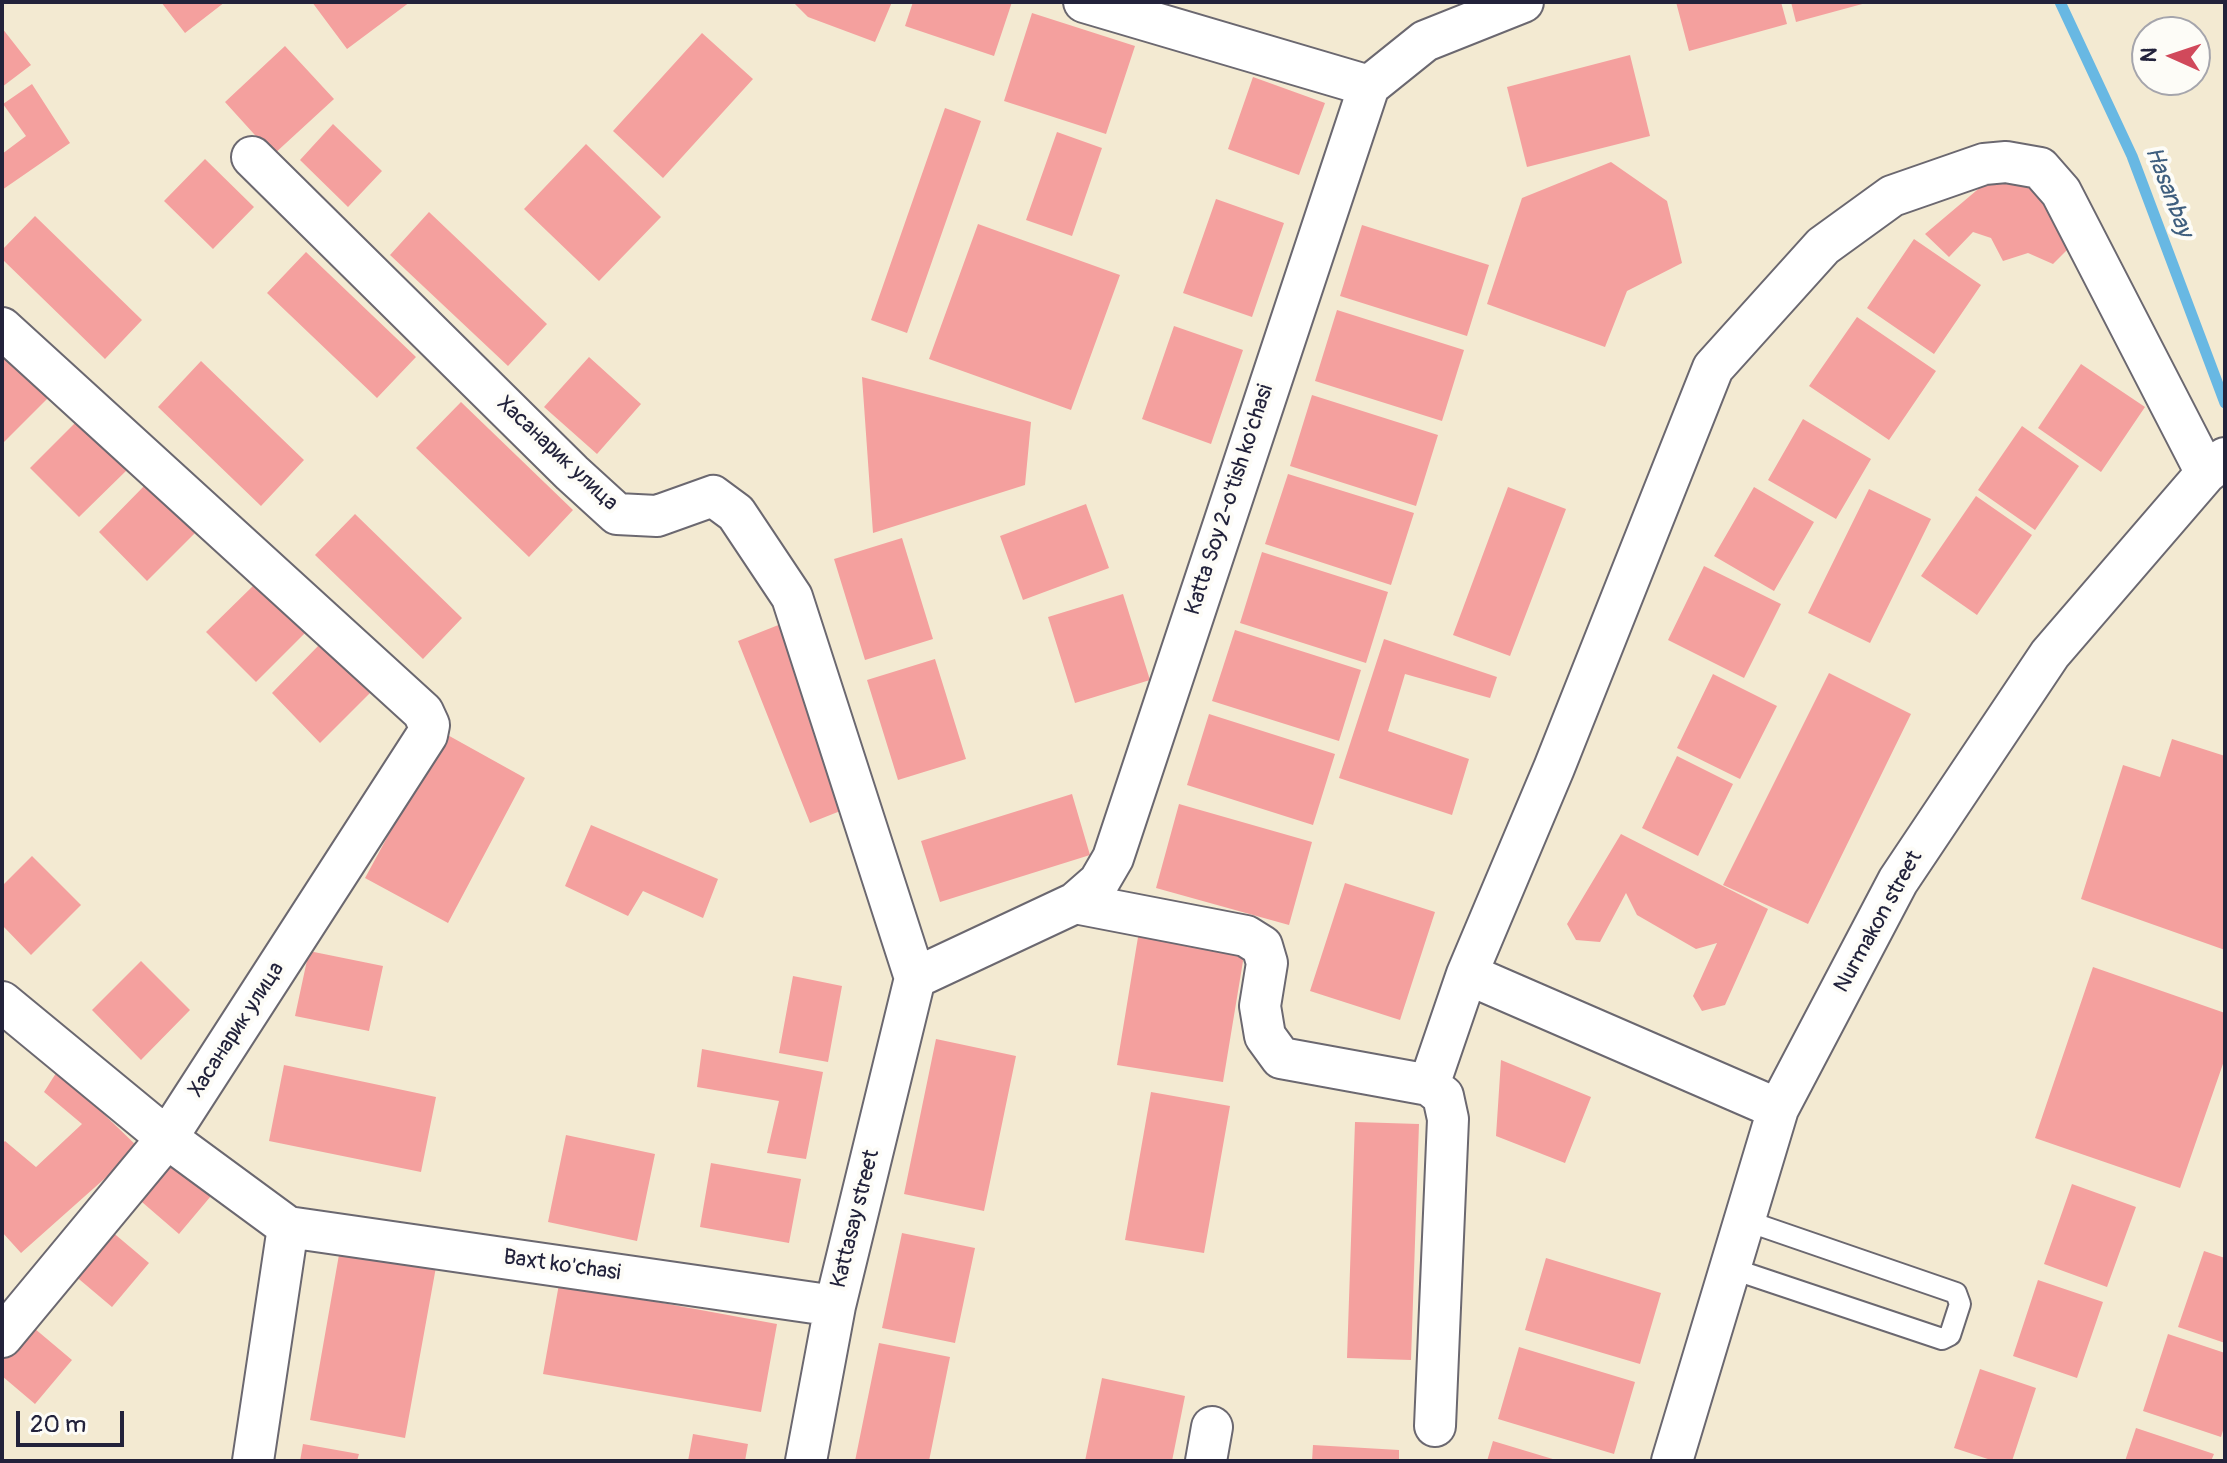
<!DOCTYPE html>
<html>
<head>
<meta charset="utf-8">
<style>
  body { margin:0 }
  #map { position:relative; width:2227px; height:1463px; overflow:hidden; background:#f3ead2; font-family:Pangolin,sans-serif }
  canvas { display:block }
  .frame { position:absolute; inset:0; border:4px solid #22223b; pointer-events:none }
  .north { position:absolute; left:2131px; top:16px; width:80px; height:80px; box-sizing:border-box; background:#fdfcf7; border:2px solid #a5a5ac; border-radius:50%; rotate:273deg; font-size:22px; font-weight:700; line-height:32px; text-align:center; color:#22223b }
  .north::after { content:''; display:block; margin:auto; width:28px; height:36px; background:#d1495b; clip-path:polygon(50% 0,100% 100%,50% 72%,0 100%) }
  .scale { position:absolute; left:16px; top:1411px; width:108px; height:36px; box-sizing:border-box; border:4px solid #22223b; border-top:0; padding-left:10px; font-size:24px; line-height:28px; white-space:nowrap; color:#22223b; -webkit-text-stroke:6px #fdfcf7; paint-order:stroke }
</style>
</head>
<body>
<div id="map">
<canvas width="2227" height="1463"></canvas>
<div class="frame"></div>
<div class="north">N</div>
<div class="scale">20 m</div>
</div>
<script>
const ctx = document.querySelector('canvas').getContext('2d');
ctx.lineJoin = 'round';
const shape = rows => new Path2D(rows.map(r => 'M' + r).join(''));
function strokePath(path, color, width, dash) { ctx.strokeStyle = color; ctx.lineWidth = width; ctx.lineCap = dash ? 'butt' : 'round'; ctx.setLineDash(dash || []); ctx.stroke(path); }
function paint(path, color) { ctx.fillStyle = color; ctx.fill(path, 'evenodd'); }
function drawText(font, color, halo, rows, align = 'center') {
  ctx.font = font + ' Pangolin,sans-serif'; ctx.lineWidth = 8; ctx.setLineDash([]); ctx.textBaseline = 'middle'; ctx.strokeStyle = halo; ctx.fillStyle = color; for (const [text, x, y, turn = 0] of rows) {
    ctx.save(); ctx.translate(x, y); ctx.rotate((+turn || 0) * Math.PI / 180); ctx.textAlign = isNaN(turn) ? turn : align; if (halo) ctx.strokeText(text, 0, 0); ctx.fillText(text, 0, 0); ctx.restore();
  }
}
strokePath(shape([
  [2060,2,2132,156,2225,403]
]), '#68b8e3', 11);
paint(shape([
  [161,2,225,2,185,33],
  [312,2,410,2,347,49],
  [793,2,892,2,875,42,808,17],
  [913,2,966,4,1012,2,994,56,905,26],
  [1676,2,1781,2,1787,24,1689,51],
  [1791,2,1866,2,1866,3,1796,22],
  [1032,13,1135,46,1106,134,1004,101],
  [2,28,31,65,2,87],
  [702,33,753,79,663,178,613,131],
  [285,46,334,99,273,155,225,102],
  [1630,55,1650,136,1527,167,1507,87],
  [1253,77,1325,103,1299,175,1228,149],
  [32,84,70,143,2,190,2,154,26,136,3,104],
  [945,108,981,121,907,333,871,320],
  [333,124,382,171,348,207,300,160],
  [1057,132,1102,148,1072,236,1026,220],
  [586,144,661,217,599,281,524,209],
  [205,159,254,207,213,249,164,201],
  [1611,162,1667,201,1682,263,1627,291,1605,347,1487,304,1522,198],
  [2038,173,2078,239,2053,264,2028,253,2003,261,1991,238,1973,232,1949,257,1925,234,1983,185],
  [1216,199,1284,223,1252,317,1183,293],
  [429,212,547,324,508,366,390,255],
  [35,216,142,320,105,359,2,259,2,250],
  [978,224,1120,275,1071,410,929,359],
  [1362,225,1489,265,1467,336,1340,296],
  [1914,239,1981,285,1934,354,1867,308],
  [306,252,416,357,377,398,267,293],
  [1337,310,1464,350,1442,421,1315,381],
  [1857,317,1936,371,1889,440,1809,386],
  [1174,326,1243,350,1211,444,1142,419],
  [2,342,53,393,2,444],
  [589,357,641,404,597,454,544,407],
  [201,361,304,460,261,506,158,407],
  [2081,364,2145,407,2101,472,2038,428],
  [862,377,1031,422,1025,485,873,533],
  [1312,395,1438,435,1416,506,1290,466],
  [461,402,573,510,529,557,416,448],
  [80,418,129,468,79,517,30,468],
  [1803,419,1871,459,1836,519,1768,480],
  [2022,426,2079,466,2035,530,1978,490],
  [1288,474,1414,513,1391,585,1265,544],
  [148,482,197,531,147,581,99,532],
  [1508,487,1566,509,1510,656,1453,635],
  [1754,487,1814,522,1774,591,1714,556],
  [1869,489,1931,519,1870,643,1808,613],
  [1976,496,2032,535,1977,615,1921,576],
  [1086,504,1109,568,1023,600,1000,536],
  [355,514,462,618,423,659,315,555],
  [902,538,933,639,865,660,834,559],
  [1262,552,1388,592,1366,663,1240,623],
  [1704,566,1781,604,1744,678,1668,640],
  [256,583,305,633,256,682,206,632],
  [1123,594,1150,680,1075,703,1048,617],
  [786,622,858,804,810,823,738,641],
  [1235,630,1361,670,1339,741,1212,701],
  [1384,639,1497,677,1490,698,1405,674,1388,731,1469,759,1452,815,1339,778],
  [321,643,370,693,320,743,272,693],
  [935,659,966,759,898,780,867,680],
  [1829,673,1911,714,1808,924,1723,885],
  [1713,674,1777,706,1740,779,1677,748],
  [1209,714,1335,754,1313,825,1187,785],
  [444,733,525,778,448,923,365,878],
  [2172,739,2225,756,2225,950,2081,899,2123,765,2160,777],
  [1677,756,1733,784,1698,856,1642,828],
  [1072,794,1090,855,940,902,921,841],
  [1179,804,1312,842,1289,925,1156,888],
  [591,825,718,879,703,918,643,891,628,916,565,886],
  [1621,834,1768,909,1725,1005,1702,1011,1693,996,1717,943,1696,949,1637,915,1626,893,1600,942,1576,940,1567,924],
  [32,856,81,905,31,955,2,925,2,886],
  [1345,883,1435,912,1400,1020,1310,991],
  [1140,925,1246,943,1223,1082,1117,1065],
  [309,951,383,966,369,1031,295,1016],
  [141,961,190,1010,141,1060,92,1010],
  [2093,967,2225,1013,2225,1058,2180,1188,2035,1138],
  [793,976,842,986,828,1062,779,1053],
  [936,1039,1016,1056,984,1211,904,1194],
  [702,1049,823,1072,806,1159,767,1153,779,1101,697,1087],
  [1501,1060,1591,1097,1565,1163,1496,1136],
  [284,1065,436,1097,421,1172,269,1141],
  [58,1070,139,1148,21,1253,2,1232,2,1144,5,1141,36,1167,82,1124,44,1092],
  [1151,1092,1230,1106,1204,1253,1125,1240],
  [1355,1122,1419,1124,1411,1360,1347,1358],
  [566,1135,655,1154,637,1241,548,1222],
  [171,1152,216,1190,179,1234,135,1196],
  [711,1163,801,1179,789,1243,700,1227],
  [2072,1184,2136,1207,2107,1287,2044,1264],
  [104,1225,149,1263,112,1307,67,1269],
  [902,1233,975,1248,955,1343,882,1328],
  [340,1249,436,1267,405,1438,310,1420],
  [2204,1251,2225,1258,2225,1343,2178,1327],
  [1546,1258,1661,1293,1640,1364,1525,1330],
  [2038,1280,2103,1302,2077,1378,2013,1356],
  [559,1284,777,1324,761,1412,543,1374],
  [28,1323,72,1360,35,1404,2,1376,2,1352],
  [2168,1334,2225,1353,2225,1424,2221,1437,2143,1411],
  [879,1343,950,1357,929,1461,855,1461],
  [1519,1347,1635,1382,1614,1454,1498,1419],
  [1980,1369,2036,1388,2012,1461,1994,1461,1954,1448],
  [1102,1378,1185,1396,1172,1461,1085,1461],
  [2136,1428,2214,1454,2211,1461,2125,1461],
  [693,1434,748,1444,745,1461,688,1461],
  [1493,1441,1556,1460,1556,1461,1487,1461],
  [303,1444,359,1454,357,1461,300,1461],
  [1313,1445,1399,1450,1399,1461,1312,1461]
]), '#f4a09e');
const service = shape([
  [1730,1268,1942,1339,1950,1335,1960,1304,1956,1293,1744,1220]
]);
const minor = shape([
  [1084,2,1369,86],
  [252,157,572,473,617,514,657,516,713,496,736,513,792,597,915,978],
  [2,328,423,712,429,725,427,735,167,1138,2,1337],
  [1075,903,1246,936,1262,946,1267,963,1260,1006,1265,1036,1281,1058,1429,1085,1467,974,1778,1109],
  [1467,974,1554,768,1713,368,1823,246,1892,196,1984,164,2006,162,2040,168,2061,192,2206,473],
  [915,978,1075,903,1099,882,1113,858,1369,86,1425,41,1523,2],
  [2,1002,167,1138,288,1227,835,1306],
  [1429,1085,1443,1096,1448,1119,1435,1426],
  [253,1461,288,1227],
  [806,1461,835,1306,915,978],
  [1206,1461,1212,1427],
  [1672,1461,1778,1109,1898,881,2050,654,2206,473,2225,458]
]);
strokePath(service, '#6b6870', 24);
strokePath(minor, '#6b6870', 44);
strokePath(service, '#fff', 20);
strokePath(minor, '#fff', 40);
drawText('22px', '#22223b', '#fdfcf7', [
  ["Хасанарик улица",557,454,43],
  ["Katta Soy 2-o'tish ko'chasi",1230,500,-72],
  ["Nurmakon street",1879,922,-61],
  ["Хасанарик улица",237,1030,-57],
  ["Kattasay street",856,1219,-76],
  ["Baxt ko'chasi",562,1266,8]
]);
drawText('italic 24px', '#3e5e7e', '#fdfcf7', [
  ["Hasanbay",2168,192,69]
]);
</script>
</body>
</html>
